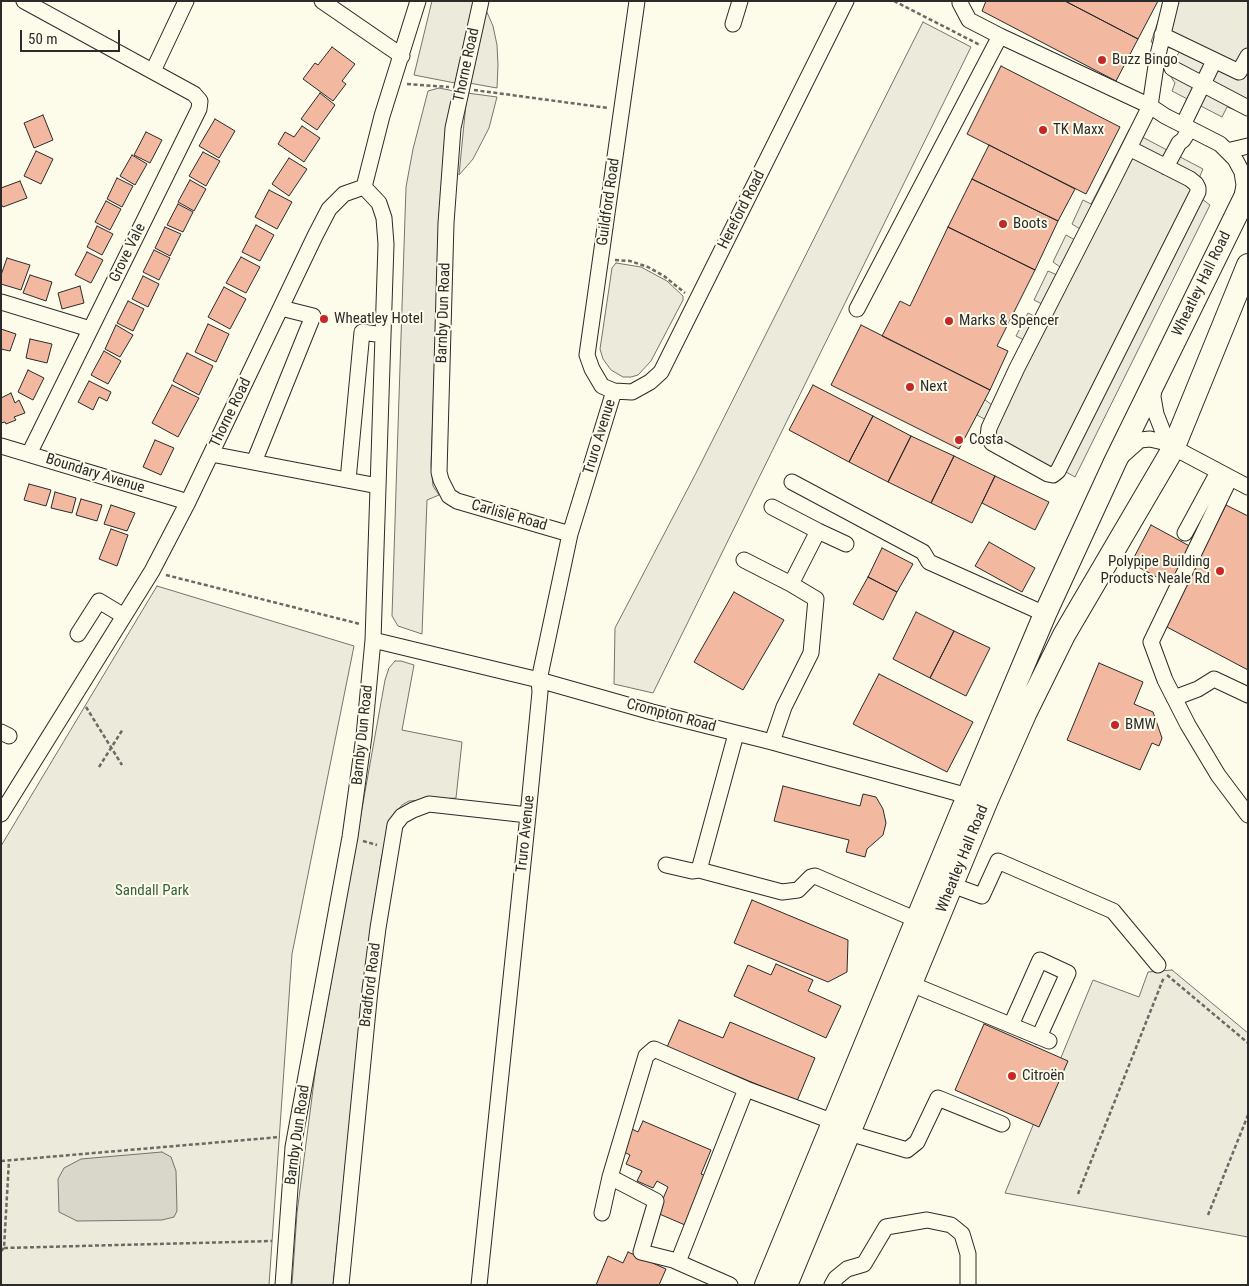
<!DOCTYPE html>
<html>
<head>
<meta charset="utf-8">
<style>
  body { margin:0 }
  #map { position:relative; width:1249px; height:1286px; overflow:hidden; background:#fdfbea; font-family:"Roboto Condensed",sans-serif }
  canvas { display:block }
  .frame { position:absolute; inset:0; border:2px solid #2b2b2b; pointer-events:none }
  .scale { position:absolute; left:20px; top:30px; width:100px; height:22px; box-sizing:border-box; border:2px solid #2b2b2b; border-top:0; padding-left:6px; font-size:15px; line-height:18px; white-space:nowrap; color:#2b2b2b; -webkit-text-stroke:4px #fdfbea; paint-order:stroke }
</style>
</head>
<body>
<div id="map">
<canvas width="1249" height="1286"></canvas>
<div class="frame"></div>
<div class="scale">50 m</div>
</div>
<script>
const ctx = document.querySelector('canvas').getContext('2d');
ctx.lineJoin = 'round';
function paint(path, color) { ctx.fillStyle = color; ctx.fill(path, 'evenodd'); }
const shape = rows => new Path2D(rows.map(r => 'M' + r).join(''));
function strokePath(path, color, width, dash) { ctx.strokeStyle = color; ctx.lineWidth = width; ctx.lineCap = dash ? 'butt' : 'round'; ctx.setLineDash(dash || []); ctx.stroke(path); }
function drawText(font, color, halo, rows, align = 'center') {
  ctx.font = font + ' "Roboto Condensed",sans-serif'; ctx.lineWidth = 4; ctx.setLineDash([]); ctx.textBaseline = 'middle'; ctx.strokeStyle = halo; ctx.fillStyle = color; for (const [text, x, y, turn = 0] of rows) {
    ctx.save(); ctx.translate(x, y); ctx.rotate((+turn || 0) * Math.PI / 180); ctx.textAlign = isNaN(turn) ? turn : align; if (halo) ctx.strokeText(text, 0, 0); ctx.fillText(text, 0, 0); ctx.restore();
  }
}
const green = shape([
  [432,1,474,1,455,83,414,75,432,1],
  [486,10,493,26,497,45,498,65,497,88,469,83,486,10],
  [923,22,971,47,653,693,614,684,615,628,696,473,923,22],
  [439,88,454,91,437,299,431,465,433,486,439,495,427,500,422,634,398,626,392,616,398,427,406,187,413,149,428,91,439,88],
  [467,93,497,97,489,128,473,159,459,175,467,93],
  [616,263,641,267,667,281,683,296,683,300,651,361,638,375,631,377,623,377,611,370,603,359,600,349,612,268,616,263],
  [157,586,354,646,292,954,269,1285,1,1285,1,846,157,586],
  [395,661,401,661,414,665,402,730,462,742,456,798,409,801,402,805,394,815,389,828,381,860,356,1063,333,1285,292,1285,297,1213,316,1066,385,680,389,668,395,661],
  [1172,970,1248,1033,1248,1237,1005,1193,1093,980,1139,997,1148,972,1172,970]
]);
paint(green, '#ecebdb');
strokePath(green, '#74746e', 1);
const parking = shape([
  [1165,1,1248,1,1248,101,1241,107,1235,110,1227,107,1222,117,1172,91,1175,83,1171,77,1169,68,1180,51,1151,42,1165,1],
  [1129,130,1203,169,1200,176,1203,182,1202,199,1210,205,1075,477,1066,472,1061,477,983,442,980,435,986,420,977,415,984,399,992,405,1024,340,1016,336,1028,313,1036,317,1042,304,1034,300,1048,271,1057,275,1060,267,1053,262,1066,235,1075,240,1080,229,1072,224,1083,200,1091,204,1129,130]
]);
paint(parking, '#eceadb');
strokePath(parking, '#74746e', 1);
const water = shape([
  [162,1152,171,1157,176,1171,177,1211,174,1217,162,1220,77,1221,59,1212,58,1179,64,1168,81,1159,162,1152]
]);
paint(water, '#d8d7c9');
strokePath(water, '#74746e', 1);
const building = shape([
  [986,1,1065,1,1138,39,1116,81,982,11,986,1],
  [1065,1,1158,1,1138,39,1065,1],
  [332,47,355,64,342,81,346,84,333,101,303,79,315,63,318,65,332,47],
  [1001,66,1120,127,1086,194,967,134,1001,66],
  [320,93,335,105,317,130,301,119,320,93],
  [43,115,53,140,34,148,24,123,43,115],
  [215,119,235,131,219,158,199,146,215,119],
  [302,126,320,138,304,162,278,144,285,132,294,137,302,126],
  [146,132,162,140,150,163,134,155,146,132],
  [989,145,1075,189,1058,221,972,179,989,145],
  [36,151,53,159,41,184,24,176,36,151],
  [203,152,220,161,206,186,189,176,203,152],
  [132,155,147,164,135,185,120,176,132,155],
  [289,158,307,169,289,196,272,184,289,158],
  [117,178,133,186,122,207,107,199,117,178],
  [972,179,1058,221,1035,270,948,227,972,179],
  [190,180,206,189,194,211,178,202,190,180],
  [20,181,27,198,3,207,1,204,1,188,20,181],
  [269,190,292,202,277,229,255,217,269,190],
  [106,201,121,209,110,230,95,222,106,201],
  [178,204,193,212,183,232,167,225,178,204],
  [256,225,274,235,260,261,242,252,256,225],
  [97,226,113,234,102,255,87,247,97,226],
  [165,227,181,234,170,256,155,248,165,227],
  [948,227,1035,270,997,346,1008,351,990,390,882,336,900,301,910,306,948,227],
  [154,250,170,258,159,280,143,272,154,250],
  [87,252,103,260,91,283,75,275,87,252],
  [241,257,260,267,246,293,226,283,241,257],
  [7,258,30,265,21,290,1,284,1,275,7,258],
  [30,275,52,282,46,301,23,293,30,275],
  [143,276,159,284,148,307,132,299,143,276],
  [80,286,84,303,62,309,58,293,80,286],
  [224,287,246,299,230,329,208,317,224,287],
  [128,301,144,309,133,331,117,323,128,301],
  [208,324,229,334,216,362,195,352,208,324],
  [116,325,133,335,120,357,105,349,116,325],
  [861,325,990,390,959,449,831,385,861,325],
  [1,329,16,334,10,351,1,349,1,329],
  [30,339,52,344,47,363,26,358,30,339],
  [104,351,121,361,108,384,91,375,104,351],
  [187,353,213,366,199,395,173,381,187,353],
  [28,370,44,378,33,400,18,392,28,370],
  [89,381,111,392,107,401,99,397,93,410,78,402,89,381],
  [172,385,199,398,178,437,152,423,172,385],
  [813,385,873,416,849,462,789,430,813,385],
  [11,393,15,403,19,400,25,413,14,417,16,420,6,424,5,422,1,423,1,398,11,393],
  [873,416,911,436,888,482,849,462,873,416],
  [911,436,954,456,931,503,888,482,911,436],
  [155,440,174,448,161,475,143,467,155,440],
  [954,456,995,476,972,523,931,503,954,456],
  [995,476,1049,502,1035,530,982,503,995,476],
  [29,484,51,490,46,506,24,500,29,484],
  [55,492,76,498,72,513,51,508,55,492],
  [81,499,102,505,97,521,76,515,81,499],
  [111,505,135,513,127,531,104,524,111,505],
  [1226,505,1248,516,1248,670,1165,626,1226,505],
  [1151,525,1195,549,1175,587,1131,563,1151,525],
  [111,529,128,535,117,566,99,559,111,529],
  [989,542,1035,568,1022,592,975,566,989,542],
  [882,548,913,564,897,592,868,577,882,548],
  [868,577,897,592,883,620,853,604,868,577],
  [734,592,784,620,743,690,694,662,734,592],
  [916,612,954,631,930,678,893,659,916,612],
  [954,631,990,648,966,696,930,678,954,631],
  [1099,663,1143,682,1134,704,1153,712,1162,738,1159,746,1152,743,1140,770,1067,740,1099,663],
  [879,674,973,722,947,772,853,724,879,674],
  [783,786,860,806,863,794,876,797,883,809,886,823,883,835,867,849,865,857,846,852,849,840,774,821,783,786],
  [752,900,848,940,847,972,828,982,734,943,752,900],
  [776,964,813,980,808,991,841,1006,826,1038,734,996,748,965,771,975,776,964],
  [679,1020,723,1038,730,1022,815,1058,797,1101,667,1047,679,1020],
  [984,1024,1068,1061,1039,1127,955,1090,984,1024],
  [643,1121,711,1150,701,1174,706,1176,685,1225,657,1213,668,1187,657,1181,653,1188,637,1181,642,1171,626,1164,630,1155,620,1150,630,1128,638,1132,643,1121],
  [628,1252,666,1269,659,1285,596,1285,608,1256,623,1263,628,1252]
]);
paint(building, '#f2b8a0');
strokePath(building, '#2b2b2b', 1);
const minor = shape([
  [24,1,194,94,200,101,199,109,29,454],
  [322,1,402,56],
  [481,1,453,128,446,223,439,472,441,480,449,496,457,501,570,534],
  [637,1,587,355,592,369,602,386,614,391,632,392,650,382,661,372,846,1],
  [961,1,960,3,969,20,1000,36,1150,106,1165,116,1220,144,1235,159,1242,172,1244,185,1241,202],
  [733,24,740,1],
  [1162,35,1239,72,1248,56],
  [1172,68,1248,108],
  [153,71,186,1],
  [1183,125,1214,61],
  [1129,148,1190,179,1196,184,1198,188,1198,192,1058,471,1053,475,1048,474,992,443,988,437,989,428,1017,368,1114,178,1150,106,1157,59,1171,1],
  [1227,151,1248,146],
  [1166,167,1179,143,1183,140,1190,129],
  [364,187,382,116,418,1],
  [1,302,90,329],
  [857,309,1000,36],
  [1154,387,1153,397,1156,414,1163,432,1172,447],
  [1,446,188,502],
  [211,454,378,486],
  [1122,456,1140,440,1150,439,1163,442,1248,487],
  [254,462,313,316,281,308],
  [1230,478,1151,642,1165,680,1188,725,1218,775,1248,815],
  [348,480,362,332,383,335],
  [792,482,923,552,929,562,1045,614],
  [772,507,818,531,846,544],
  [1185,533,1218,472],
  [744,560,791,584,816,599,811,653,784,707,772,742],
  [791,584,818,531],
  [78,634,99,601,124,616],
  [373,640,539,680,652,712,772,742,968,796],
  [1174,698,1198,689,1214,679,1248,695],
  [1,732,9,736],
  [1,814,152,571,188,502,315,236,329,209,344,194,364,187],
  [666,865,692,871,699,870,736,734],
  [699,870,782,892,798,890,811,877,815,876,917,920],
  [952,885,982,896,998,861,1113,911,1158,965],
  [911,984,1049,1041],
  [1011,1025,1040,960,1068,973,1039,1037],
  [849,1133,907,1150,917,1142,938,1098,1002,1124],
  [610,1177,656,1201,641,1252,673,1260,730,1285],
  [602,1213,610,1177,646,1056,654,1049,746,1089,834,1122],
  [678,1262,746,1089],
  [283,1285,293,1147,350,837,364,736,373,640,386,244,384,218,379,203,364,187],
  [341,1285,370,990,378,928,395,825,402,816,413,810,429,804,528,815],
  [479,1285,528,815,540,692,539,680,570,534,614,391],
  [832,1285,836,1278,847,1269,864,1264,886,1227,927,1220,951,1225,962,1234,968,1254,968,1285]
]);
const highway = shape([
  [766,1285,968,796,1045,614,1115,462,1248,191],
  [786,1285,987,800,1025,714,1064,635,1173,449,1248,265]
]);
strokePath(minor, '#2b2b2b', 17);
strokePath(highway, '#2b2b2b', 24);
strokePath(shape([
  [894,1,980,45],
  [407,84,449,87],
  [474,90,608,108],
  [615,260,630,261,648,267,664,276,685,293],
  [166,575,360,624],
  [86,707,122,765],
  [99,767,123,729],
  [363,841,377,845],
  [1167,975,1248,1043],
  [1,1161,280,1137],
  [1078,1194,1164,977],
  [1208,1215,1248,1115],
  [4,1248,272,1241],
  [1,1251,4,1248,9,1160]
]), '#6a6964', 2.5, [4, 2.5]);
strokePath(minor, '#fdfbea', 15);
strokePath(highway, '#fdfbea', 22);
for (const [x, y, r, color] of [
  [1102,60,5,"#c62828"],
  [1043,130,5,"#c62828"],
  [1003,224,5,"#c62828"],
  [324,319,5,"#c62828"],
  [949,321,5,"#c62828"],
  [910,387,5,"#c62828"],
  [959,440,5,"#c62828"],
  [1220,571,5,"#c62828"],
  [1115,725,5,"#c62828"],
  [1012,1076,5,"#c62828"]
]) { const dot = new Path2D(); dot.arc(x, y, r, 0, 2 * Math.PI); ctx.fillStyle = color; ctx.fill(dot); strokePath(dot, '#fdfbea', 2); }
drawText('15px', '#2b2b2b', '#fdfbea', [
  ["Buzz Bingo",1112,60],
  ["TK Maxx",1053,130],
  ["Boots",1013,224],
  ["Wheatley Hotel",334,319],
  ["Marks & Spencer",959,321],
  ["Next",920,387],
  ["Costa",969,440],
  ["Polypipe Building",1210,562,"right"],
  ["Products Neale Rd",1210,579,"right"],
  ["BMW",1125,725],
  ["Citroën",1022,1076]
], 'left');
drawText('15px', '#2b2b2b', '#fdfbea', [
  ["Thorne Road",467,65,-78],
  ["Guildford Road",609,202,-82],
  ["Hereford Road",742,210,-63],
  ["Grove Vale",128,253,-64],
  ["Wheatley Hall Road",1202,284,-64],
  ["Barnby Dun Road",444,313,-88],
  ["Thorne Road",231,413,-64],
  ["Truro Avenue",600,437,-73],
  ["Boundary Avenue",95,474,17],
  ["Carlisle Road",509,516,16],
  ["Crompton Road",671,716,15],
  ["Barnby Dun Road",363,735,-84],
  ["Truro Avenue",526,834,-84],
  ["Wheatley Hall Road",963,859,-68],
  ["Bradford Road",371,985,-83],
  ["Barnby Dun Road",298,1135,-82]
]);
drawText('15px', '#34623c', '#fdfbea', [
  ["Sandall Park",152,891]
]);
</script>
</body>
</html>
